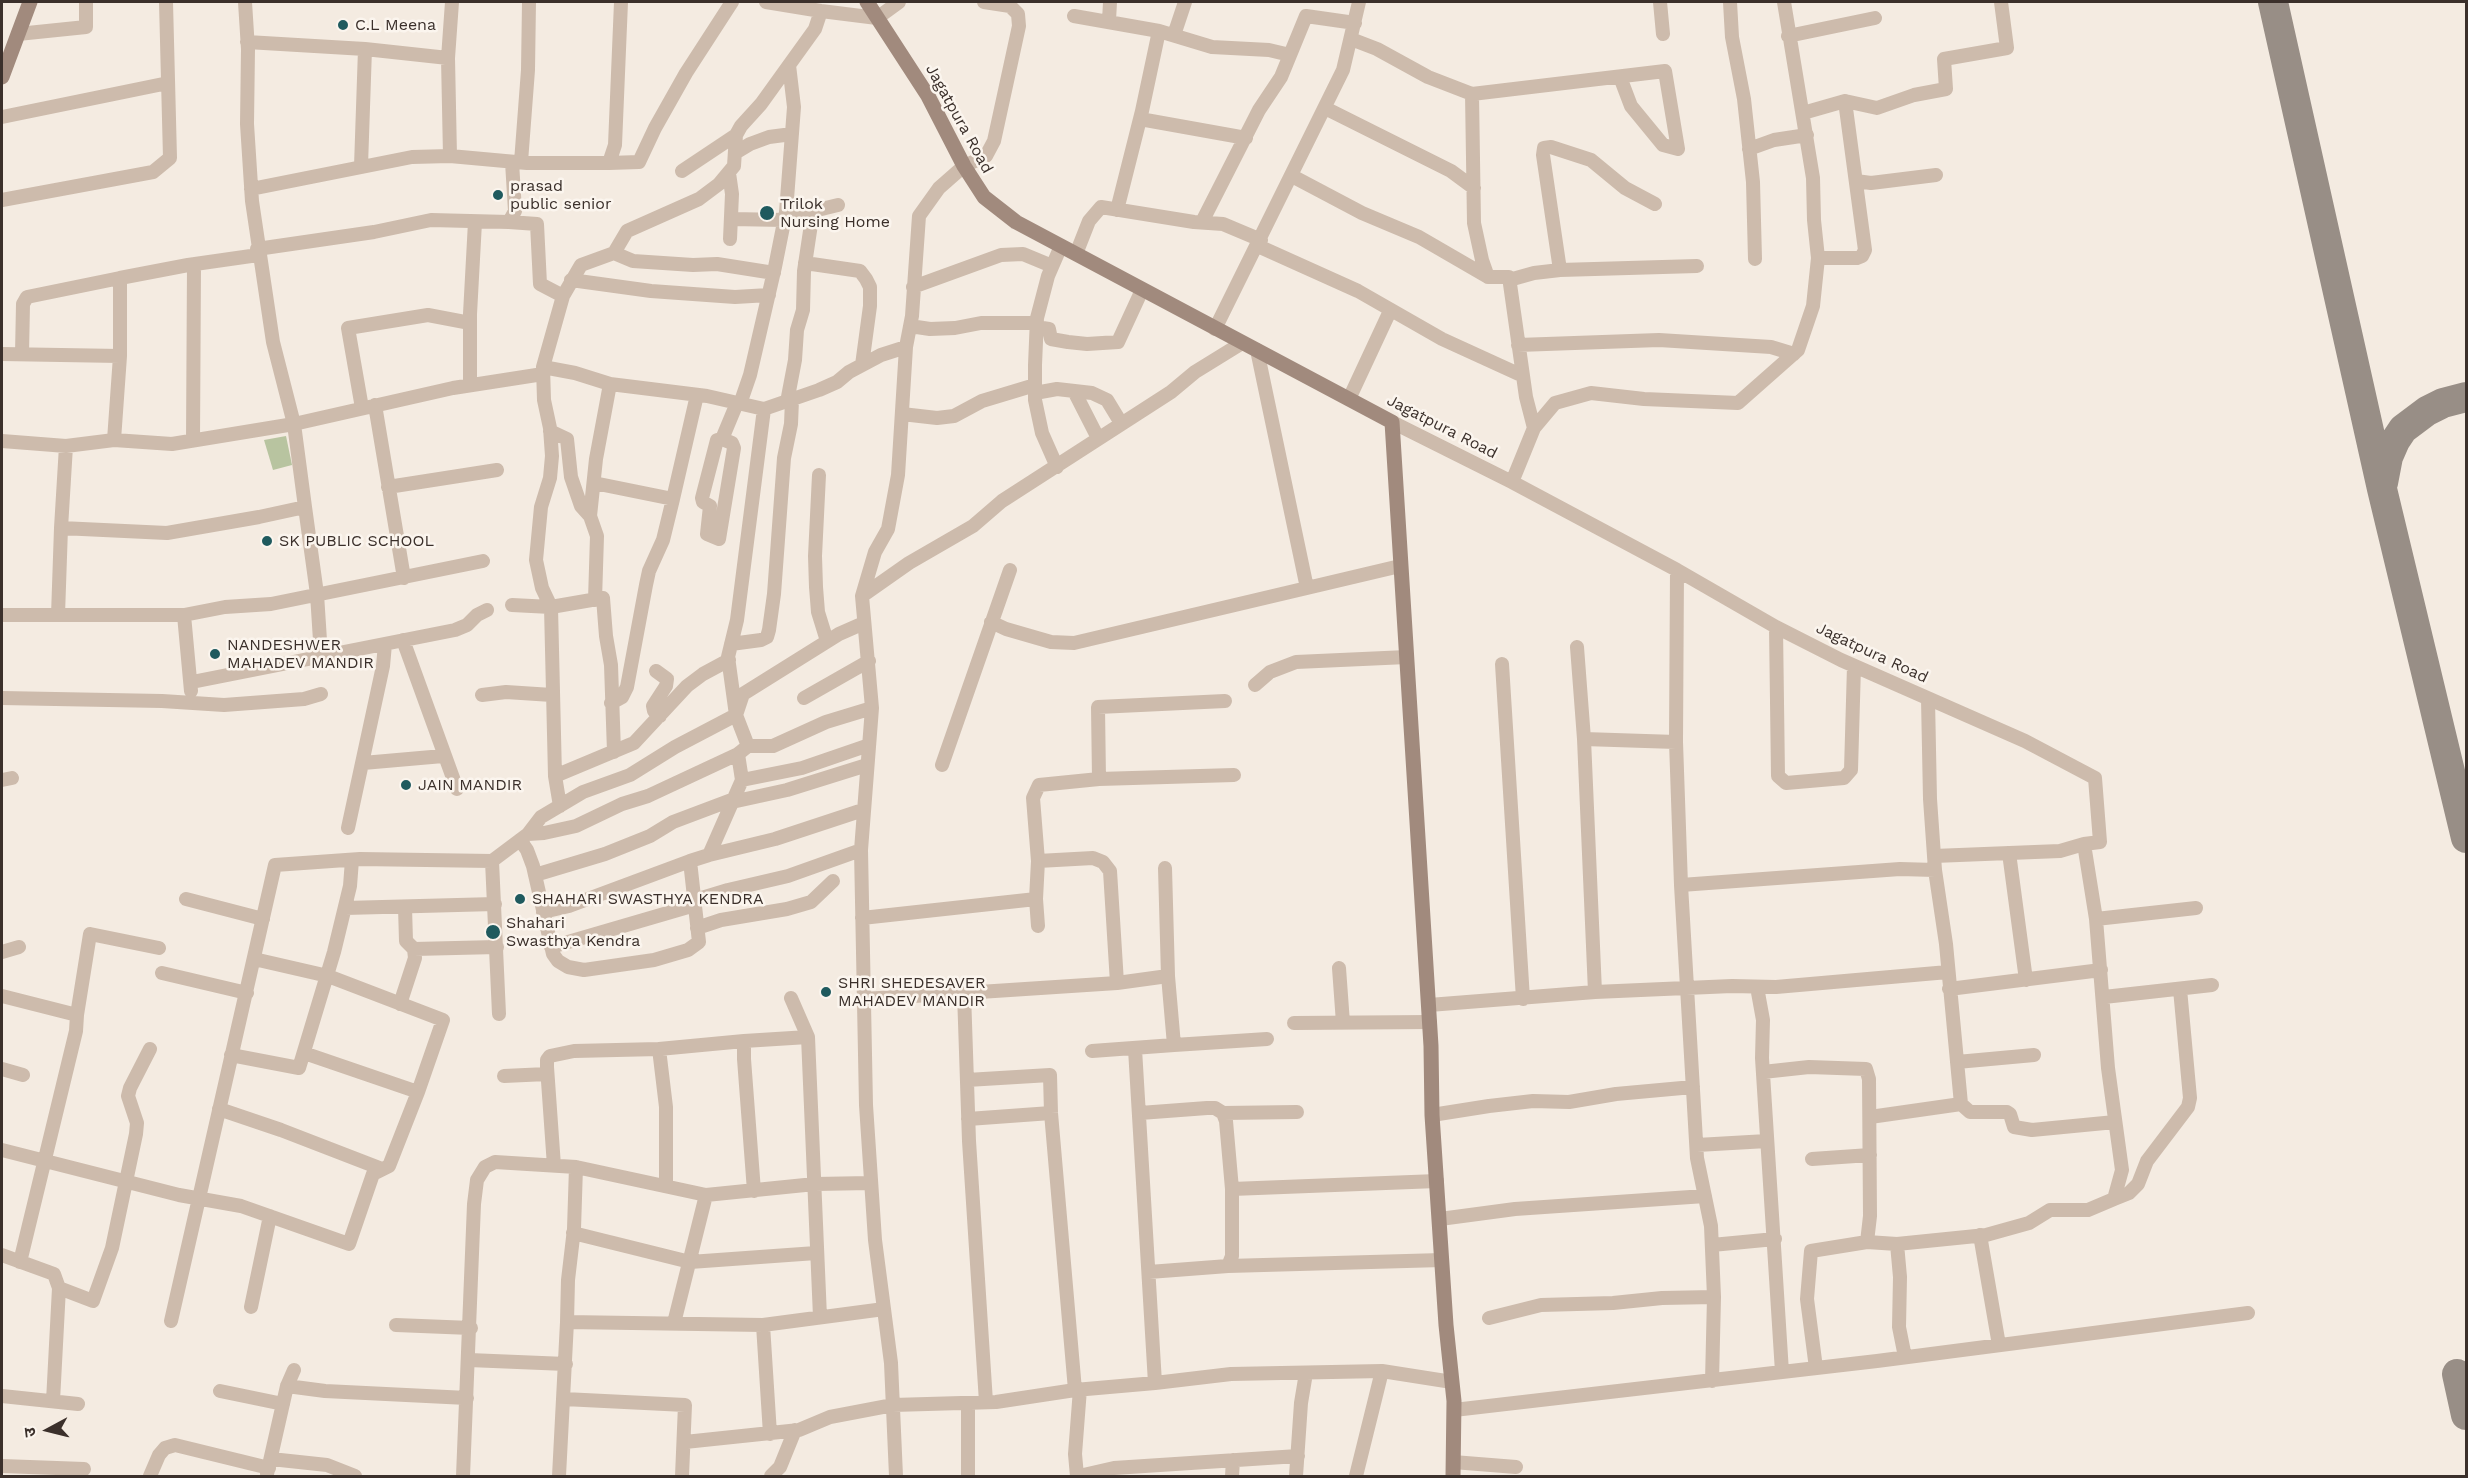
<!DOCTYPE html>
<html>
<head>
<meta charset="utf-8">
<style>
  body { margin:0 }
  #map { position:relative; width:2468px; height:1478px; overflow:hidden; background:#f4ebe1; font-family:"Work Sans","Noto Sans Devanagari",sans-serif }
  canvas { display:block }
  .frame { position:absolute; inset:0; border:3px solid #3b302b; pointer-events:none }
  .north { position:absolute; left:18px; top:1400px; width:60px; height:60px; -webkit-text-stroke:4px #fbf5ee; paint-order:stroke; rotate:263deg; font-size:16px; font-weight:700; line-height:24px; text-align:center; color:#3b302b }
  .north::after { content:''; display:block; margin:auto; width:21px; height:27px; background:#3b302b; clip-path:polygon(50% 0,100% 100%,50% 72%,0 100%) }
</style>
</head>
<body>
<div id="map">
<canvas width="2468" height="1478"></canvas>
<div class="frame"></div>
<div class="north">उ</div>
</div>
<script>
const ctx = document.querySelector('canvas').getContext('2d');
ctx.lineJoin = 'round';
function paint(path, color) { ctx.fillStyle = color; ctx.fill(path, 'evenodd'); }
const shape = rows => new Path2D(rows.map(r => 'M' + r).join(''));
function strokePath(path, color, width, dash) { ctx.strokeStyle = color; ctx.lineWidth = width; ctx.lineCap = dash ? 'butt' : 'round'; ctx.setLineDash(dash || []); ctx.stroke(path); }
function drawText(font, color, halo, rows, align = 'center') {
  ctx.font = font + ' "Work Sans",sans-serif'; ctx.lineWidth = 5; ctx.setLineDash([]); ctx.textBaseline = 'middle'; ctx.strokeStyle = halo; ctx.fillStyle = color; for (const [text, x, y, turn = 0] of rows) {
    ctx.save(); ctx.translate(x, y); ctx.rotate((+turn || 0) * Math.PI / 180); ctx.textAlign = isNaN(turn) ? turn : align; if (halo) ctx.strokeText(text, 0, 0); ctx.fillText(text, 0, 0); ctx.restore();
  }
}
paint(shape([
  [286,436,292,465,273,470,264,440]
]), '#b8c4a0');
strokePath(shape([
  [2273,2,2382,489,2466,838],
  [2383,483,2388,457,2395,441,2403,429,2427,411,2443,403,2466,397],
  [2457,1374,2466,1415]
]), '#988e86', 30);
strokePath(shape([
  [245,2,248,49,247,124,252,201,273,342,294,424,305,507],
  [766,2,821,11,877,18,899,2],
  [1660,2,1663,34],
  [1730,2,1732,37,1744,99,1753,182,1755,259],
  [1074,16,1159,31],
  [1109,21,1110,2],
  [18,34,86,27,86,2],
  [1174,35,1185,2],
  [1788,36,1875,18],
  [1351,39,1377,49,1428,77,1472,94,1474,223,1482,260,1488,277,1509,277,1526,397,1534,428,1512,482],
  [247,42,365,49,448,58],
  [1472,94,1665,71,1678,149,1663,145,1631,106,1620,77],
  [1325,108,1451,171,1474,188],
  [1803,113,1845,101,1877,108,1914,95,1946,89,1944,59,2007,48,2001,2],
  [2,117,168,83],
  [1140,119,1246,138],
  [1749,149,1774,140,1807,135],
  [735,153,750,144,769,137,792,134],
  [450,156,448,58,452,2],
  [521,162,528,70,529,2],
  [609,163,639,162,655,128,686,73,732,2],
  [361,166,365,49],
  [682,171,736,135],
  [729,173,732,194,730,239],
  [1292,176,1362,213,1419,237,1488,277],
  [1856,181,1871,183,1936,175],
  [251,189,412,157,450,156,527,163,609,163,615,145,621,2],
  [2,200,153,172,170,158,166,2],
  [1117,210,1142,111,1159,31,1212,47,1269,50,1290,55],
  [786,212,809,212,838,205],
  [732,219,784,220],
  [509,222,537,224,540,284,563,296],
  [1202,222,1259,110,1281,77,1306,16,1355,23],
  [1258,246,1358,291,1442,339,1523,376],
  [257,249,374,232,431,220,509,222,515,211,512,162],
  [614,253,633,261,693,265,717,264,774,273],
  [1076,254,1089,221,1101,207,1194,222,1223,224,1261,240],
  [1818,258,1857,258,1862,256,1865,250,1845,101],
  [805,263,860,271,866,279,870,287,870,306,862,365],
  [1560,270,1543,155,1544,148,1551,147,1591,160,1625,188,1655,204],
  [120,278,188,265,258,255],
  [571,280,651,291,735,297,769,295],
  [1509,280,1534,273,1560,270,1697,266],
  [913,287,1001,255,1023,254,1052,266],
  [910,326,930,329,955,328,981,323,1036,323],
  [1036,327,1049,329,1051,339,1068,342,1087,344,1118,342,1142,290],
  [1215,329,1343,70,1359,2],
  [1518,345,1659,340,1771,347,1794,354],
  [1257,350,1307,588],
  [2,354,120,356,114,440],
  [22,354,23,304,27,297,120,278,120,356],
  [543,367,575,373,610,384,707,396,764,409,819,390,837,382,849,372,881,355,906,347],
  [470,385,470,314,475,222],
  [1074,391,1098,438],
  [1035,393,1057,389,1092,393,1107,400,1121,423],
  [1349,399,1390,311],
  [787,402,795,360,797,330,803,310,804,271,813,211],
  [740,404,750,375,775,267,786,212,794,107,789,65],
  [375,405,404,578],
  [362,408,348,328,428,315,470,323],
  [902,414,937,418,954,416,982,401,1035,385],
  [1392,422,1512,482,1677,570,1776,627,1841,660,2025,741,2095,778,2100,842,2084,844,2096,919,2108,1068,2122,1170,2114,1199,2088,1210,2050,1210,2029,1223,1986,1235,1897,1244,1900,1277,1899,1327,1905,1357],
  [1534,428,1555,403,1591,393,1644,399,1738,403,1798,350,1813,306,1818,258,1814,220,1813,178,1784,2],
  [550,431,567,439,571,477,581,506,590,516,597,536,595,600],
  [722,439,732,443,734,448,719,539,707,534,710,506,703,502,702,498,717,440,722,439,737,403],
  [193,440,194,264],
  [2,441,66,446,114,440,172,444,294,424,453,388,543,374],
  [1057,467,1042,433,1035,400,1035,365,1037,318,1048,276,1061,246],
  [819,475,815,556,816,587,818,612,827,641],
  [594,483,673,499,697,395],
  [388,487,497,470],
  [590,516,596,459,610,384],
  [61,528,66,446],
  [1677,570,1676,742,1681,885,1697,1158,1711,1226,1714,1297,1712,1381],
  [862,596,909,563,973,526,1002,501,1171,392,1195,372,1242,343],
  [512,605,551,607,603,598,606,636,611,665,614,752],
  [2,615,184,615,225,607,271,604,483,561],
  [58,615,61,528,167,533,259,517,305,507,317,594,321,656],
  [184,615,191,691],
  [991,622,1006,629,1051,642,1074,643,1400,566],
  [1776,627,1778,776,1786,783,1844,778,1851,770,1854,666],
  [403,640,457,789],
  [731,644,761,640,767,637,769,630,774,594,784,458,791,424,792,400],
  [1577,647,1584,739,1595,992,1732,986,1776,987,1948,972],
  [1502,664,1523,999],
  [656,671,667,679,666,686,653,706,654,711,660,716],
  [192,682,455,630,467,625,477,615,487,610],
  [1255,685,1270,672,1296,662,1407,657],
  [482,695,506,692,552,695],
  [2,698,162,701,224,705,304,699,321,694],
  [804,698,869,661],
  [1928,699,1930,799,1935,870,1946,944,1961,1104,1970,1112,2007,1112,2010,1114,2014,1127,2032,1130,2115,1122],
  [611,703,622,697,627,687,646,585,649,571,663,540,673,499],
  [1584,739,1676,742],
  [748,746,773,746,826,722,872,708],
  [363,763,443,756],
  [942,765,1010,570],
  [555,776,634,743,687,686,703,674,729,660],
  [1099,779,1098,707,1225,701],
  [2,780,12,778],
  [742,780,802,768,869,745],
  [732,802,787,790,867,765],
  [560,806,555,776,551,607,542,588,536,560,541,507,550,478,552,456,550,428,544,400,543,367,563,296,581,265,614,253,627,231,699,199,719,184,734,166,736,135,741,126,761,104,815,29,821,11],
  [348,828,383,666,385,644],
  [528,834,544,833,576,826,622,804,648,796,738,754],
  [520,840,527,850,533,866,553,954,558,961,568,967,584,970,654,960,688,950,699,942,690,861,709,855,742,780,738,754,748,746,736,715,728,657,737,620,764,409],
  [2009,853,2026,980],
  [709,855,775,839,863,810],
  [1934,856,2060,851,2084,844],
  [492,861,499,1014],
  [1038,861,1093,858,1103,862,1110,871,1117,983],
  [535,875,605,854,650,836,673,822,734,799],
  [1681,885,1900,869,1935,870],
  [186,899,263,919],
  [1036,899,1038,926],
  [695,900,728,890,788,876,861,850],
  [345,908,495,904],
  [543,912,569,906,690,861],
  [862,918,1036,899,1038,861,1033,798,1039,785,1099,779,1234,775],
  [2096,919,2196,908],
  [697,928,721,920,787,909,811,902,833,881],
  [551,947,695,905],
  [414,949,497,947],
  [2,952,19,947],
  [1339,968,1343,1023],
  [162,973,247,993],
  [1757,987,1763,1020,1762,1058,1782,1372],
  [1949,989,2101,970],
  [964,993,1117,983,1168,976,1165,868],
  [2,996,77,1015],
  [2104,997,2212,985],
  [791,998,808,1037,820,1317],
  [863,999,964,993,969,1141,986,1402],
  [400,1004,415,958,414,949,406,941,405,907],
  [1429,1005,1595,992],
  [1294,1023,1430,1022],
  [1174,1045,1267,1039],
  [659,1049,666,1107,666,1186],
  [1135,1049,1155,1383,1231,1374,1382,1371,1452,1382],
  [1092,1051,1174,1045,1168,976],
  [304,1053,418,1092],
  [231,1055,299,1068,334,952,350,886,352,860],
  [1957,1062,2034,1055],
  [2,1069,23,1075],
  [1763,1072,1809,1067,1866,1069,1869,1079,1870,1216,1867,1242,1811,1251,1807,1299,1816,1368],
  [504,1076,547,1074],
  [967,1080,1050,1075,1051,1113,1075,1390],
  [219,1109,281,1130,382,1169],
  [1140,1113,1207,1108,1215,1108,1223,1113,1226,1121,1232,1189,1232,1256,1228,1266,1149,1272],
  [1223,1113,1297,1112],
  [1432,1115,1489,1106,1533,1101,1569,1102,1616,1094,1693,1087],
  [1870,1117,1961,1104],
  [968,1119,1051,1113],
  [1697,1145,1767,1141],
  [2,1150,179,1195,241,1206,349,1244,373,1174,389,1166,418,1092,443,1020,328,976,254,959],
  [1812,1159,1870,1155],
  [554,1166,547,1067,547,1060,550,1056,574,1051,659,1049,744,1041],
  [576,1167,574,1229,568,1280,567,1322,763,1325,884,1309],
  [1232,1189,1437,1181],
  [754,1191,744,1059,744,1041,808,1037],
  [2114,1199,2129,1193,2138,1184,2147,1161,2188,1107,2190,1098,2180,989],
  [1440,1219,1515,1209,1705,1196],
  [573,1233,690,1262,816,1253],
  [1980,1235,1999,1345],
  [1867,1242,1897,1244],
  [1712,1245,1775,1239],
  [2,1255,54,1274,59,1288,93,1301,112,1248,136,1134,137,1123,128,1096,130,1088,150,1049],
  [20,1262,76,1031,77,1015,90,934,159,948],
  [1228,1266,1442,1260],
  [251,1307,270,1216],
  [1489,1318,1541,1305,1613,1303,1662,1298,1714,1297],
  [171,1321,275,865,360,859,492,861,528,834,541,817,583,792,630,775,675,747,736,715,743,694,839,634,864,623],
  [674,1323,706,1195],
  [396,1325,471,1328],
  [763,1325,770,1434],
  [469,1360,566,1364],
  [287,1386,325,1391,467,1398],
  [220,1391,283,1404],
  [2,1396,78,1404],
  [564,1399,685,1405,682,1476],
  [53,1401,59,1288],
  [968,1403,968,1476],
  [1454,1410,1877,1361,2248,1313],
  [685,1442,799,1430,830,1417,893,1405,996,1402,1075,1390,1155,1383],
  [271,1459,327,1465,355,1476],
  [1453,1462,1516,1467],
  [2,1466,84,1469],
  [267,1474,287,1386,294,1370],
  [150,1476,159,1455,165,1448,175,1445,269,1468],
  [463,1476,474,1204,477,1180,485,1167,495,1162,576,1167,706,1195,815,1184,870,1183],
  [559,1476,567,1322],
  [771,1476,780,1467,795,1430],
  [896,1476,891,1363,875,1240,866,1105,861,850,872,708,862,596,875,552,888,529,898,475,906,347,912,316,919,216,939,188,964,166,986,156,994,141,1019,26,1018,14,1010,6,984,2],
  [1077,1476,1075,1454,1080,1389],
  [1079,1476,1114,1468,1298,1456],
  [1232,1476,1233,1460],
  [1296,1476,1301,1403,1306,1373],
  [1356,1476,1382,1371]
]), '#cdbbac', 14);
strokePath(shape([
  [867,2,928,96,964,166,984,197,1016,222,1392,422,1431,1046,1432,1115,1446,1325,1454,1401,1453,1476],
  [2,77,30,2]
]), '#a18a7d', 15);
for (const [x, y, r, color] of [
  [343,25,6,"#1f5a5e"],
  [498,195,6,"#1f5a5e"],
  [767,213,8,"#1f5a5e"],
  [267,541,6,"#1f5a5e"],
  [215,654,6,"#1f5a5e"],
  [406,785,6,"#1f5a5e"],
  [520,899,6,"#1f5a5e"],
  [493,932,8,"#1f5a5e"],
  [826,992,6,"#1f5a5e"]
]) { const dot = new Path2D(); dot.arc(x, y, r, 0, 2 * Math.PI); ctx.fillStyle = color; ctx.fill(dot); strokePath(dot, '#fbf5ee', 2); }
drawText('16px', '#3b302b', '#fbf5ee', [
  ["C.L Meena",355,25],
  ["prasad",510,186],
  ["public senior",510,204],
  ["Trilok",780,204],
  ["Nursing Home",780,222],
  ["SK PUBLIC SCHOOL",279,541],
  ["NANDESHWER",227,645],
  ["MAHADEV MANDIR",227,663],
  ["JAIN MANDIR",418,785],
  ["SHAHARI SWASTHYA KENDRA",532,899],
  ["Shahari",506,923],
  ["Swasthya Kendra",506,941],
  ["SHRI SHEDESAVER",838,983],
  ["MAHADEV MANDIR",838,1001]
], 'left');
drawText('16px', '#3b302b', '#fbf5ee', [
  ["Jagatpura Road",959,119,61],
  ["Jagatpura Road",1442,427,27],
  ["Jagatpura Road",1872,653,25]
]);
</script>
</body>
</html>
